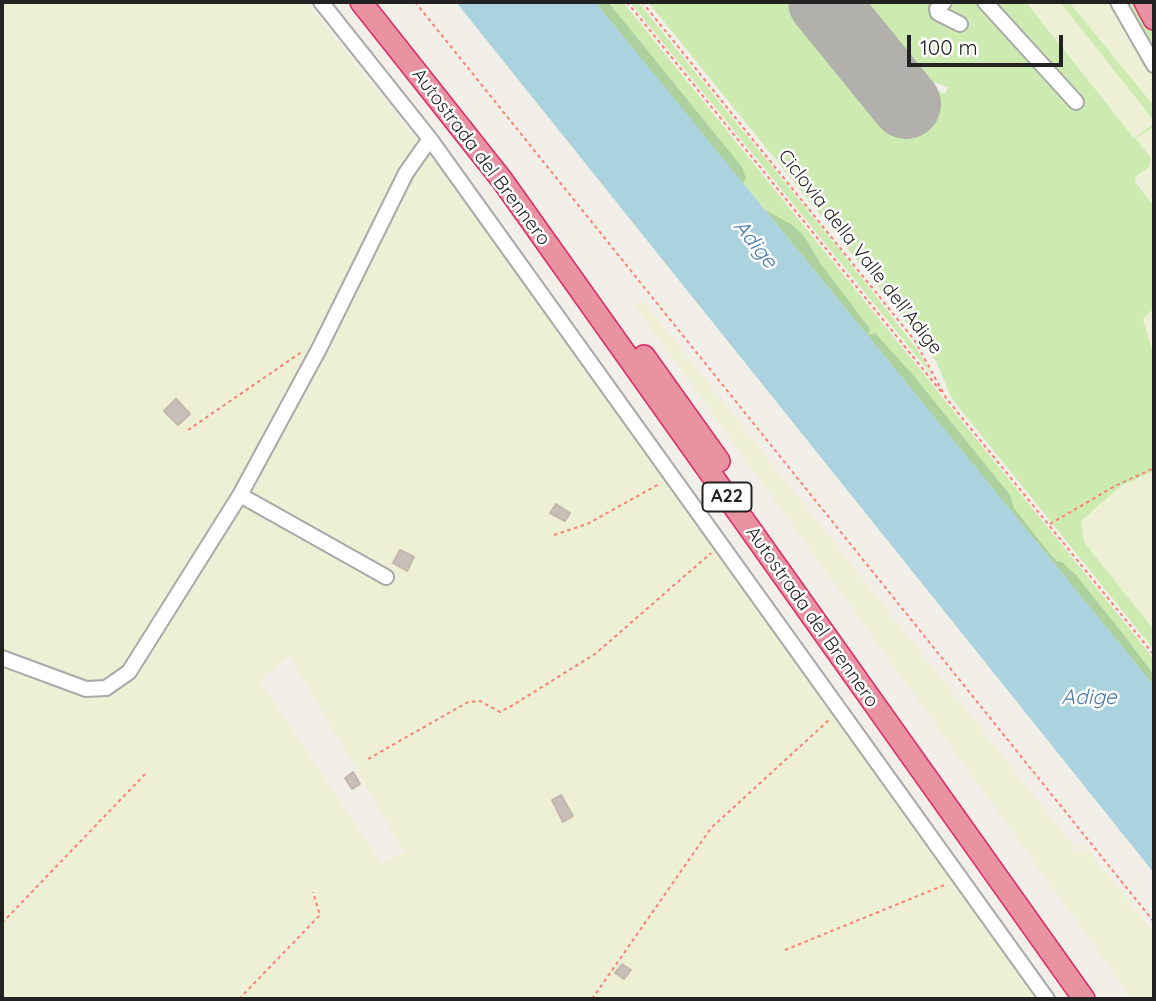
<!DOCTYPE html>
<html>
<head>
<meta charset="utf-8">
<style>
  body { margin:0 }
  #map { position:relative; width:1156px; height:1001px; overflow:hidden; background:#f2efe9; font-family:Quicksand,sans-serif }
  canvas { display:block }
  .frame { position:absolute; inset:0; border:4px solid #222; pointer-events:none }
  .scale { position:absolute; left:907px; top:35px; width:156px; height:32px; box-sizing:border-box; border:4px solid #222; border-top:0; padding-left:9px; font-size:21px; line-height:24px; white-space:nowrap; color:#222; -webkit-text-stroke:5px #fff; paint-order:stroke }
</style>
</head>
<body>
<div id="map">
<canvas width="1156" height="1001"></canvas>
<div class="frame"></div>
<div class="scale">100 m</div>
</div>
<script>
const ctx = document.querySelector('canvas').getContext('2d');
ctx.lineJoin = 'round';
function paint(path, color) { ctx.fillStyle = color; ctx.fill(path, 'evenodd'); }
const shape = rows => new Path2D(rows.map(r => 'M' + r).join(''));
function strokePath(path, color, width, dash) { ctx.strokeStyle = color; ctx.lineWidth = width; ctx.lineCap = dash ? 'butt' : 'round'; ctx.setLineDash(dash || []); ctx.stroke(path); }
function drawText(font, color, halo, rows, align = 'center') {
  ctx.font = font + ' Quicksand,sans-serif'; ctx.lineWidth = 5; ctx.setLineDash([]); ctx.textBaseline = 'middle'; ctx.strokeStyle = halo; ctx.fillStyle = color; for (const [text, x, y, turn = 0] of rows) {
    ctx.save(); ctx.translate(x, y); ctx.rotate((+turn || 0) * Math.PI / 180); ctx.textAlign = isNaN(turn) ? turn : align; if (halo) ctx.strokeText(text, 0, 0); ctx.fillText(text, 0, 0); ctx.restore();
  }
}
paint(shape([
  [2,2,306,2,438,166,1040,999,2,999],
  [289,656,290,657,404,852,381,863,260,681],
  [1026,2,1060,2,1154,121,1140,134,1154,127,1154,206,1135,177,1149,167,1151,158],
  [1069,2,1115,2,1154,71,1154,106],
  [642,299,1080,854,1083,844,1154,933,1154,999,1132,999,635,306],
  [1154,308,1154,357,1143,319],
  [1154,471,1154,630,1084,542,1081,521,1121,486]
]), '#eef0d5');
paint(shape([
  [595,2,623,2,1154,659,1154,686],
  [630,2,638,2,844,255,917,349,934,378],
  [648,2,791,2,887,120,928,87,945,94,948,87,914,75,855,2,942,2,941,12,947,2,1026,2,1134,138,1154,123,1154,127,1135,138,1151,158,1149,167,1135,177,1136,183,1154,206,1154,308,1143,319,1154,357,1154,471,1121,486,1081,521,1084,542,1154,630,1154,650,952,399,936,361,870,276],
  [1060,2,1069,2,1154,106,1154,121],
  [1121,2,1139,2,1154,31,1154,60]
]), '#cdebb0');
paint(shape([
  [595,2,608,2,742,167,746,178,743,184],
  [765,210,791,224,804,236,820,263,870,329,868,335,875,333,913,375,1010,495,1014,508,1038,539,1056,561,1062,562,1075,574,1123,634,1154,675,1154,686]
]), '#add19e');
paint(shape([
  [456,2,595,2,1137,665,1154,686,1154,873]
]), '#aad3df');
strokePath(shape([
  [823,2,906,104]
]), '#b1b0ac', 70);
const building = shape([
  [176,399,190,414,178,425,164,411,176,399],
  [556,504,570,513,565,521,550,513,556,504],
  [400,550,414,557,407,571,393,563,400,550],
  [353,772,360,784,352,789,345,778,353,772],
  [561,795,573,816,563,822,552,800,561,795],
  [622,964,631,970,624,979,615,973,622,964]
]);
paint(building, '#c7bfb8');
strokePath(building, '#c4b6ab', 2);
const minor = shape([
  [321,2,430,139,1047,999],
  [944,2,937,9,938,13,960,24],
  [985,2,1076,102],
  [1118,2,1154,65],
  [240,495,386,577],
  [2,658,86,689,106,688,129,672,240,495,319,349,406,173,430,139]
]);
const highway = shape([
  [361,2,502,180,1084,999],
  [1145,2,1154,19],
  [644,356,719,461]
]);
strokePath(minor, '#a9a9a9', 18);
strokePath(highway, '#dc2a67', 24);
strokePath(shape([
  [415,2,1154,922],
  [627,2,943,394],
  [642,2,915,341,946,398,1154,655],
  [188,430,303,351],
  [1050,524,1115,486,1154,468],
  [554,535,587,524,661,483],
  [368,759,468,702,480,701,500,712,513,705,595,654,711,553],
  [2,923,147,772],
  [785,950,947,884],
  [239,999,320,915,313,892],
  [592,999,711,828,830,719]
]), '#fa8072', 2, [3.5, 3.5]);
strokePath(minor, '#fff', 14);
strokePath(highway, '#e892a2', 21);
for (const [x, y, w] of [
  [727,497,49]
]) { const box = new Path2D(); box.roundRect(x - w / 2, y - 14.5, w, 29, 5); ctx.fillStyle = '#fff'; ctx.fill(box); strokePath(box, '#222', 2); }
drawText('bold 18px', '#222', null, [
  ["A22",727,497]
]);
drawText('19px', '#222', '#fff', [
  ["Autostrada del Brennero",481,157,53],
  ["Ciclovia della Valle dell'Adige",860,252,52],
  ["Autostrada del Brennero",812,617,55]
]);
drawText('italic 21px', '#4a7aab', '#fff', [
  ["Adige",755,244,51],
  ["Adige",1089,698]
]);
</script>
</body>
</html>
